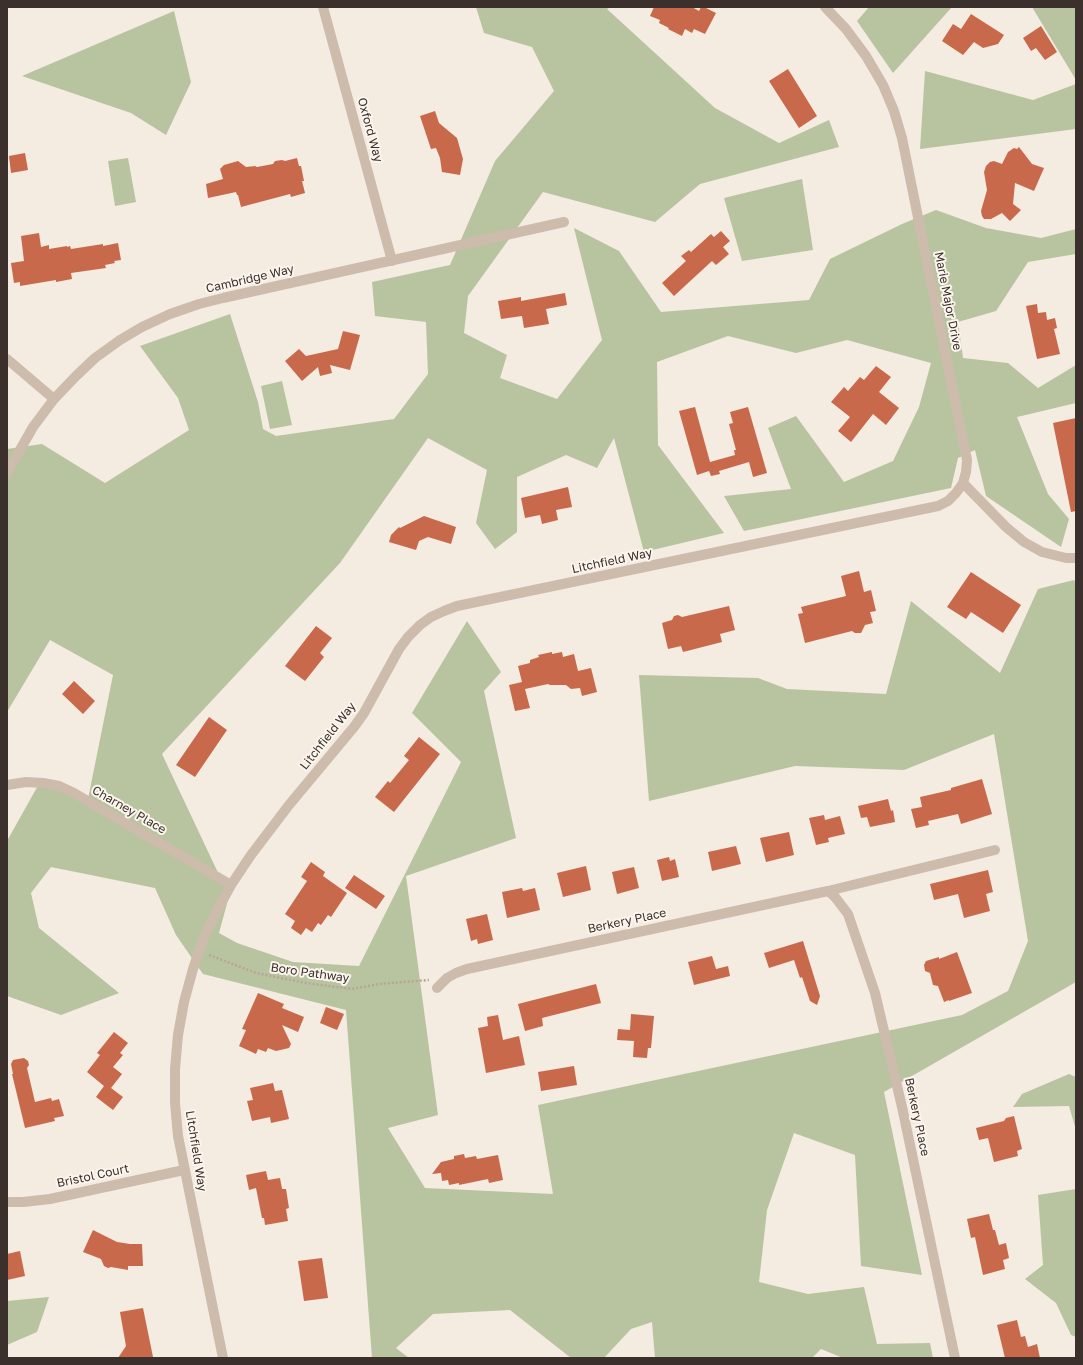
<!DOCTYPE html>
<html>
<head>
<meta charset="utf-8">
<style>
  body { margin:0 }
  #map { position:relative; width:1083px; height:1365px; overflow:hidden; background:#f4ebe1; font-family:"Golos Text",sans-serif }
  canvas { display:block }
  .frame { position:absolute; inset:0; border:8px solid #3b302b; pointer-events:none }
</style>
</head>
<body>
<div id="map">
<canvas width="1083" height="1365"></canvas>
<div class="frame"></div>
</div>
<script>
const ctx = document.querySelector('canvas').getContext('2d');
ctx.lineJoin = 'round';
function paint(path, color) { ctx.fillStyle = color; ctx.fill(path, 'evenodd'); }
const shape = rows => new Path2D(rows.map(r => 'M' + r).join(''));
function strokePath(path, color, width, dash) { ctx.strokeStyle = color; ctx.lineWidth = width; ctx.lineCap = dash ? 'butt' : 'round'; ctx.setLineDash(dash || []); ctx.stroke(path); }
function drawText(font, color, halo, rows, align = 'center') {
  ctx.font = font + ' "Golos Text",sans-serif'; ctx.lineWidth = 4; ctx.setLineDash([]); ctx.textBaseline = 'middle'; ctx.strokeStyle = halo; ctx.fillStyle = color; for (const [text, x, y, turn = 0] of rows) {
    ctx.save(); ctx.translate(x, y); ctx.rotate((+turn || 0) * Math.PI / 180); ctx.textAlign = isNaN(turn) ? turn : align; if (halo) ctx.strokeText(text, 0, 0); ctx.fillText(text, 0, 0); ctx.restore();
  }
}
paint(shape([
  [476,7,611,7,607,9,715,108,779,143,829,120,839,147,700,184,655,222,543,192,468,296,464,333,507,355,500,378,557,399,602,340,574,228,619,251,661,312,809,300,830,259,902,224,936,210,986,228,1041,238,1076,229,1076,254,1028,262,996,311,958,322,963,358,1008,363,1038,388,1076,365,1076,403,1017,417,1048,494,1069,519,1061,547,986,496,975,450,958,458,951,488,744,531,724,496,791,489,768,428,796,416,844,482,893,461,919,407,931,363,847,340,796,353,728,336,657,362,658,445,724,533,644,552,614,438,597,468,566,455,517,477,517,532,495,549,476,523,487,470,428,438,340,563,162,754,229,896,219,933,237,943,293,962,359,966,461,762,412,713,467,621,501,672,484,691,516,838,406,876,438,1115,388,1128,425,1188,553,1194,538,1105,962,1015,1008,991,1028,941,994,734,904,770,795,766,649,801,639,675,758,678,787,689,886,694,911,601,1000,673,1038,589,1074,580,1076,583,1076,982,884,1092,922,1275,861,1266,855,1155,794,1133,767,1210,759,1282,808,1294,864,1287,877,1344,930,1343,933,1358,843,1358,821,1349,812,1358,655,1358,652,1322,631,1329,604,1358,571,1358,510,1310,433,1314,396,1348,409,1358,372,1358,346,1010,203,974,176,935,155,888,51,867,31,893,39,928,119,993,61,1015,7,996,7,841,40,782,88,799,113,675,50,640,7,712,7,449,42,444,105,483,189,430,178,398,140,346,230,314,258,402,263,429,276,436,394,419,428,374,426,322,375,316,372,282,450,265,495,161,554,91,532,47,484,33],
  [869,7,952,7,893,73,857,21],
  [1032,7,1076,7,1076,80],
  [174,11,191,82,166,135,131,113,22,76],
  [925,71,1033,100,1076,84,1076,129,920,149],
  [128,158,136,202,115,206,108,161],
  [802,179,813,250,742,261,724,198],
  [282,381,292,425,270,429,261,386],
  [1069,1074,1076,1077,1076,1130,1069,1106,1013,1107,1022,1094],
  [1076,1189,1076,1337,1071,1335,1056,1303,1025,1279,1043,1265,1038,1195],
  [49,1297,37,1332,7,1345,7,1301]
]), '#b8c4a0');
paint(shape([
  [654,7,692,7,699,11,701,7,704,7,716,13,705,34,694,29,692,33,685,29,682,36,668,29,669,28,659,23,660,20,650,16],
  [971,14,1004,35,998,44,983,48,974,42,963,55,942,41,953,24,961,29],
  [1041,26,1057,52,1045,60,1036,48,1031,51,1023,38],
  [788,69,817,116,799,128,769,81],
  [435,111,439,123,457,138,463,159,460,175,442,172,440,158,436,148,431,149,420,116],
  [1019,147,1032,164,1044,168,1034,191,1015,183,1013,204,1021,210,1010,221,1002,213,991,219,984,219,982,216,981,211,987,190,984,172,986,166,990,162,994,161,1002,164,1008,152,1014,148,1017,149],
  [25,153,28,170,11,173,9,156],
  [297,158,299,166,301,166,304,181,302,181,305,193,291,197,290,194,241,207,238,195,237,195,236,192,208,198,206,184,223,179,220,169,224,165,238,161,246,167,255,166,257,167,273,164,275,161,282,160,285,161],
  [721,231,730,241,723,247,729,254,716,265,712,261,674,296,662,283,686,261,681,256,689,250,691,252,711,234,714,237],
  [39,233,41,247,49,245,49,249,67,246,67,247,70,246,71,249,103,244,103,246,118,243,121,260,114,261,115,263,105,265,106,268,71,273,72,279,56,282,56,280,20,286,20,282,14,283,11,263,24,261,21,236],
  [565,293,567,305,546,309,549,324,524,328,522,316,501,319,498,301,521,297,521,301],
  [1037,304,1038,313,1046,312,1047,320,1055,318,1057,328,1054,329,1060,354,1037,359,1026,306],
  [343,331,360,335,350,370,330,365,332,373,320,376,318,367,302,381,285,361,299,349,306,356,338,349],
  [876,366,891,377,879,392,899,408,886,425,873,414,851,442,838,431,850,417,831,402,844,387,848,391,860,377,864,380],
  [695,407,710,462,735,455,734,450,736,450,729,424,733,423,730,412,748,407,767,473,753,477,749,462,719,471,720,474,711,476,709,471,697,475,679,411],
  [1076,418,1076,511,1071,512,1053,423],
  [568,487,572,507,556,510,558,520,542,524,540,515,525,518,521,498],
  [424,516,456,527,451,544,428,537,419,541,416,550,389,542,391,535,399,527,400,528],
  [859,571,864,592,871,590,876,611,870,612,873,623,865,625,861,633,855,633,852,631,805,643,798,614,803,613,801,607,846,596,841,576],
  [971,572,1021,605,1003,633,971,612,966,619,947,607],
  [729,606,735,630,720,634,722,642,683,652,681,646,668,649,662,623,672,620,674,616,678,615,682,617],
  [316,626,332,638,320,653,324,657,305,681,285,666],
  [552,652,552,654,562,652,563,657,574,654,578,671,591,668,597,692,582,696,580,688,571,689,566,685,550,685,548,684,525,689,530,708,515,711,509,685,522,682,518,666,530,663,530,660,539,657,538,655],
  [74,681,95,701,83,714,62,694],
  [209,717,227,730,195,777,176,765],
  [419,737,440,754,394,812,375,797,388,781,390,783,409,760,404,756],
  [982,779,992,814,961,824,958,814,928,821,929,825,916,828,911,809,922,807,920,797,951,790,951,788],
  [888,799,891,811,893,810,895,822,870,827,867,817,861,818,858,806],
  [824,815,825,820,840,816,845,834,828,838,829,842,816,845,809,818],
  [789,832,794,855,766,862,760,838],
  [736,846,741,864,712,871,708,852],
  [669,857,670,861,675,859,679,877,662,881,657,860],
  [311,862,325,872,323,876,347,893,331,917,328,915,321,925,318,923,312,932,306,928,301,935,291,928,295,921,285,914,307,881,301,877],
  [586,866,591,890,563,897,557,873],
  [634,867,639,888,617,894,612,872],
  [988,870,993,892,986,894,990,911,964,918,958,894,934,900,930,884],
  [354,875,385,896,376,909,345,888],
  [522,888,523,891,535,888,540,910,507,918,502,892],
  [487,914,493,940,478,944,477,939,471,941,466,919],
  [803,941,820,996,817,1005,810,1001,802,977,800,978,794,960,769,968,764,953],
  [957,952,972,993,949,1001,949,1000,944,1002,938,986,933,985,930,973,925,971,924,965,926,961,939,957,939,959],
  [712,956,716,969,728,966,730,976,694,985,688,962],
  [596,984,601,1003,542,1018,543,1026,525,1031,518,1004],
  [258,993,284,1004,282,1008,304,1017,298,1032,282,1025,291,1044,289,1048,276,1051,268,1048,266,1052,258,1049,256,1054,239,1046,246,1030,242,1029],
  [326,1007,344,1014,337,1030,320,1023],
  [631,1014,654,1016,651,1048,648,1048,647,1058,633,1057,634,1041,617,1040,618,1029,630,1030],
  [498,1015,503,1040,519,1036,525,1065,486,1073,478,1028,488,1026,487,1017],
  [114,1032,128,1043,120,1053,123,1055,113,1067,122,1074,111,1088,123,1097,113,1110,96,1097,104,1086,87,1072,100,1055,97,1053],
  [24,1058,28,1061,29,1065,27,1068,35,1102,51,1098,52,1101,59,1099,64,1116,54,1118,55,1121,25,1128,12,1074,13,1074,11,1064,13,1060],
  [574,1066,577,1085,541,1091,538,1072],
  [273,1083,275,1091,282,1090,289,1119,271,1123,270,1117,252,1121,247,1101,253,1100,250,1088],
  [1014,1116,1022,1149,1017,1151,1018,1156,994,1162,988,1138,979,1140,976,1128,1004,1121,1006,1118],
  [464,1154,465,1158,476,1156,477,1159,498,1155,503,1180,489,1183,488,1179,459,1185,459,1183,449,1185,448,1180,442,1181,441,1173,432,1174,441,1162,454,1159,454,1156],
  [266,1171,268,1180,280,1178,282,1189,286,1189,289,1208,286,1209,288,1221,265,1225,264,1218,262,1218,256,1188,249,1190,246,1175],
  [989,1214,993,1230,995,1230,999,1245,1006,1243,1009,1258,1003,1260,1005,1269,983,1275,975,1237,971,1238,967,1219],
  [93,1230,117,1242,130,1244,142,1244,143,1266,128,1266,128,1270,111,1267,108,1268,104,1266,101,1259,83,1252],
  [20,1251,25,1276,7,1280,7,1254],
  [322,1258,328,1298,304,1301,298,1261],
  [143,1308,153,1357,118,1358,126,1346,120,1312],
  [1017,1320,1021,1337,1025,1336,1028,1347,1037,1344,1040,1358,1005,1358,997,1325]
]), '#c8694b');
strokePath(shape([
  [209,955,256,973,306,983,344,988,352,989,379,984,429,980]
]), '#b9a596', 2.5, [2, 2]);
strokePath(shape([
  [323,7,392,261],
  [7,359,54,399],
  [7,473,33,427,54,399,76,376,95,358,120,340,142,327,170,314,199,304,223,298,564,222],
  [963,483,1006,527,1024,542,1042,552,1066,558,1076,558],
  [7,785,26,782,43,783,59,786,74,793,231,885],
  [828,891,995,850],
  [437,988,447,978,456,973,467,969,828,891,835,897,848,914,875,993,902,1107,955,1358],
  [7,1202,23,1202,50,1199,184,1170],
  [223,1358,178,1136,175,1103,175,1069,178,1035,184,1002,193,969,204,937,219,907,231,885,251,855,289,805,354,727,364,713,399,649,408,637,420,625,431,617,444,611,457,606,938,506,948,501,956,493,963,483,966,472,967,460,902,138,894,111,883,85,866,56,846,29,825,7]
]), '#cdbbac', 10);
drawText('12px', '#3b302b', '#fbf5ee', [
  ["Oxford Way",370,130,75],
  ["Cambridge Way",250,279,-13],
  ["Marie Major Drive",948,301,79],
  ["Litchfield Way",612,561,-12],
  ["Litchfield Way",328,736,-52],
  ["Charney Place",129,810,30],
  ["Berkery Place",627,921,-12],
  ["Boro Pathway",310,973,8],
  ["Berkery Place",917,1117,78],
  ["Litchfield Way",196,1151,81],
  ["Bristol Court",93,1176,-12]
]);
</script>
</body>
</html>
